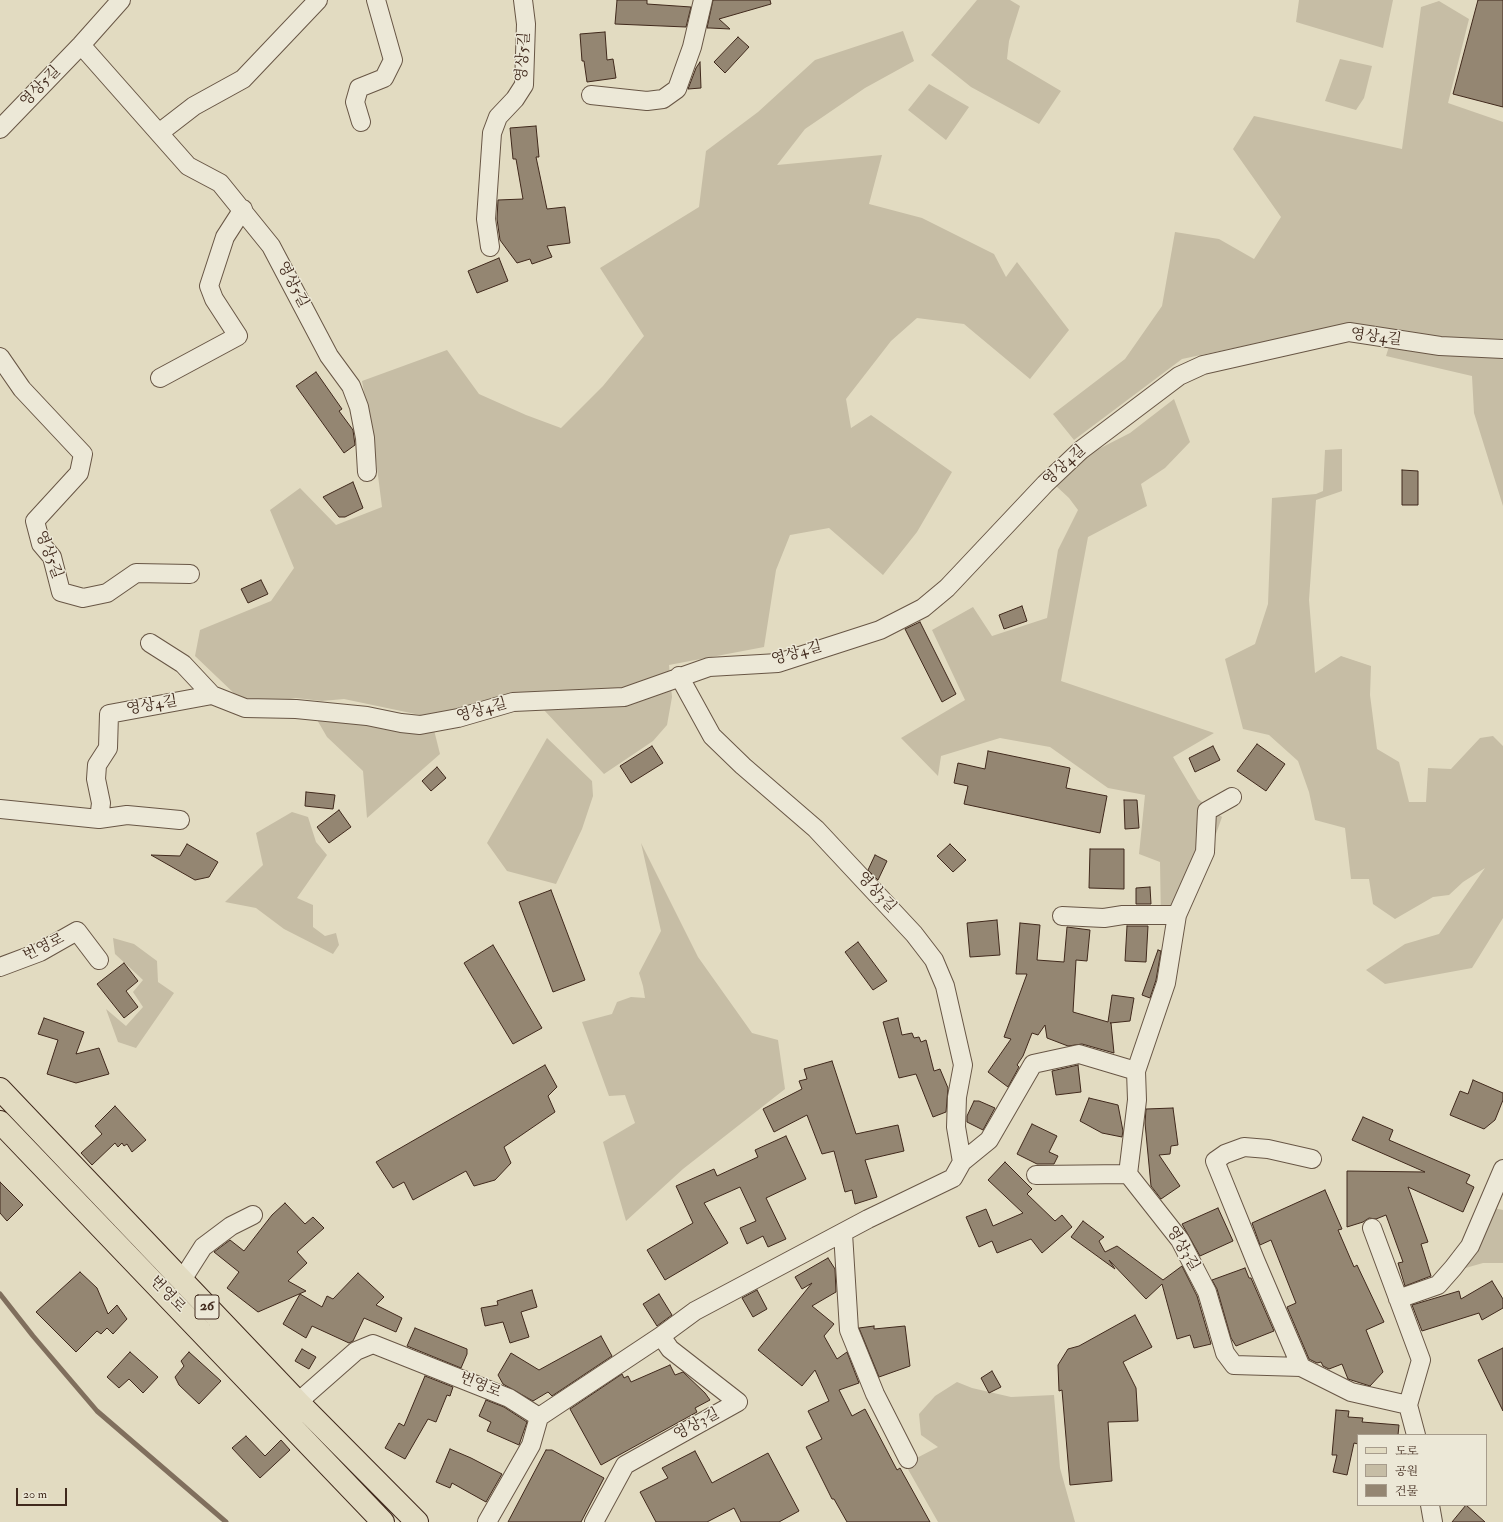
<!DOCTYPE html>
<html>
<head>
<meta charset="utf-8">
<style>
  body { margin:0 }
  #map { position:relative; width:1503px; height:1522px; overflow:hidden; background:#e2dbc1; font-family:"IM FELL Double Pica","Noto Serif KR",serif }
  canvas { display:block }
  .legend { position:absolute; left:1357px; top:1434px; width:130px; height:72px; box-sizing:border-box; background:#ece8d7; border:1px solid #a79c8c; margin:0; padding:5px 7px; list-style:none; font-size:12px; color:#40291c }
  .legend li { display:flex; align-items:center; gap:8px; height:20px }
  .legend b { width:20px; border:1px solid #a79c8c }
  .scale { position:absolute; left:16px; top:1488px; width:51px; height:18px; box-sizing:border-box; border:2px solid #40291c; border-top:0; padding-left:5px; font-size:12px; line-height:14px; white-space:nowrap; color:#40291c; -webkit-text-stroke:3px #ece8d7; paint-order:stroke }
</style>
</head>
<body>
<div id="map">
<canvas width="1503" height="1522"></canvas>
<ul class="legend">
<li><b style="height:5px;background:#e2dbc1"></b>도로</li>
<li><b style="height:11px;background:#c6bda5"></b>공원</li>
<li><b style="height:11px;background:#948672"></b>건물</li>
</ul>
<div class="scale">20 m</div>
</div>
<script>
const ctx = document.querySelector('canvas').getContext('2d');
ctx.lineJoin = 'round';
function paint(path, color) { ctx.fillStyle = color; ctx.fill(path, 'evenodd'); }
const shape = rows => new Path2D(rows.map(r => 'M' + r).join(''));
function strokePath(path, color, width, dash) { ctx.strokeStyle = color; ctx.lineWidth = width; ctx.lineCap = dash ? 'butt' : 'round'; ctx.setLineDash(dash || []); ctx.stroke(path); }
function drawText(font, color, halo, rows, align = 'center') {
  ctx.font = font + ' "IM FELL Double Pica","Noto Serif KR",serif'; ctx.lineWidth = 3; ctx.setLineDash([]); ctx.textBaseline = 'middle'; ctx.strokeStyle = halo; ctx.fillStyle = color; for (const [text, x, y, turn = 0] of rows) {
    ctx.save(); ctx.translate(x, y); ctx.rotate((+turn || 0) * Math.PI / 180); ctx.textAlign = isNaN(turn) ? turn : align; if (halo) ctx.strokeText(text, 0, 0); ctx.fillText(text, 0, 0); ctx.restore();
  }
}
paint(shape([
  [977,0,1010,0,1020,6,1009,41,1007,59,1061,91,1039,124,971,87,931,55],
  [1299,0,1393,0,1383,48,1296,22],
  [1439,1,1469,19,1448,103,1503,122,1503,506,1474,413,1472,376,1386,356,1393,334,1329,328,1182,359,1074,440,1053,414,1125,359,1162,306,1175,232,1219,239,1254,259,1281,217,1233,149,1254,116,1402,149,1421,7],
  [903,31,914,61,865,88,805,129,777,165,882,155,869,204,922,218,994,254,1006,277,1017,262,1069,330,1030,379,964,324,917,318,891,341,846,399,851,428,871,415,952,472,917,532,883,575,829,528,790,535,776,570,764,647,669,665,672,697,667,725,653,741,604,774,543,709,425,716,344,699,322,701,296,698,280,701,239,698,195,656,200,630,271,601,294,568,270,510,300,488,336,525,382,507,376,460,362,381,447,350,479,394,526,415,561,428,603,386,644,336,600,268,699,207,706,151,758,112,815,60],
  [1340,59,1372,66,1364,98,1356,110,1325,101],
  [929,84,969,107,946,140,908,110],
  [1174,399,1190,442,1165,468,1141,484,1147,506,1088,537,1061,681,1214,733,1173,757,1198,799,1222,817,1187,916,1161,922,1160,862,1139,854,1145,795,1108,788,1050,747,1000,738,941,756,938,776,901,738,965,700,932,630,973,607,992,636,1047,618,1058,550,1078,510,1069,498,1055,485,1083,457,1130,433],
  [1342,449,1342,491,1316,500,1309,600,1315,673,1341,656,1371,666,1370,695,1377,749,1399,762,1409,802,1426,802,1428,768,1451,769,1480,738,1493,736,1503,746,1503,918,1472,968,1385,984,1366,970,1405,944,1439,934,1485,868,1463,882,1449,895,1433,897,1395,919,1373,904,1369,879,1351,879,1345,828,1315,820,1309,792,1298,761,1269,735,1243,729,1225,659,1255,644,1268,604,1272,498,1316,494,1323,491,1325,450],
  [316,718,434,730,440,754,367,818,363,771,327,737],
  [547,738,592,781,593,796,582,829,556,884,507,871,487,843],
  [292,812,308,817,316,842,327,855,297,898,313,905,313,927,325,936,336,933,339,945,333,954,284,929,256,908,225,902,263,865,256,833],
  [641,843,698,957,752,1033,778,1040,785,1089,683,1169,626,1221,603,1142,635,1123,625,1095,609,1096,582,1022,612,1014,617,1002,631,997,645,998,643,986,639,973,661,931],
  [113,938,134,944,157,961,158,982,174,993,136,1048,118,1042,106,1009,126,1026,143,1007,133,992,143,980,115,954],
  [1493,1208,1503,1210,1503,1263,1483,1263,1462,1269],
  [957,1382,972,1388,1011,1397,1054,1395,1060,1468,1075,1522,938,1522,905,1464,938,1447,921,1435,919,1414,935,1396]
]), '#c6bda5');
strokePath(shape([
  [0,1294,33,1336,97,1411,226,1522]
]), '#806f5d', 5);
const building = shape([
  [617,0,647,0,647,4,691,7,686,27,615,24,617,0],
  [713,0,770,0,771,4,719,19,730,29,710,28,707,28,713,0],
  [1478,0,1503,0,1503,107,1453,94,1478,0],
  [605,32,607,60,613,59,616,78,587,82,584,61,582,61,580,34,605,32],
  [738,37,749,47,725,73,714,62,738,37],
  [700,62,701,88,688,89,696,68,700,62],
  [536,126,539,157,536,157,547,209,565,207,570,243,547,246,552,257,532,264,530,259,517,263,500,240,497,219,498,200,523,199,516,159,513,159,510,128,536,126],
  [499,258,508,281,477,293,468,271,499,258],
  [316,372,342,409,339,411,353,430,355,445,344,453,296,386,316,372],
  [1402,470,1418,471,1418,505,1402,505,1402,470],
  [353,482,363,508,345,517,339,517,323,497,353,482],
  [261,580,268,594,248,603,241,589,261,580],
  [1022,606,1027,621,1004,629,999,615,1022,606],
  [920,622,956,694,942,702,905,629,920,622],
  [1257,744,1285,764,1266,791,1237,771,1257,744],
  [652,746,663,763,631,783,620,766,652,746],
  [1213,746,1220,760,1195,772,1189,758,1213,746],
  [988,751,1070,768,1066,788,1107,796,1100,833,964,804,968,786,954,783,958,763,985,769,988,751],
  [437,767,446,778,431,791,422,781,437,767],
  [306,792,335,795,333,809,305,806,306,792],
  [1124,800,1137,800,1139,828,1125,829,1124,800],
  [339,810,351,827,329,843,317,827,339,810],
  [187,844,218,862,209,877,195,880,151,855,180,856,187,844],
  [950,844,966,860,953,872,937,856,950,844],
  [1090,849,1124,849,1124,889,1089,888,1090,849],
  [875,855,887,861,878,880,868,870,875,855],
  [1150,887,1151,904,1136,904,1136,888,1150,887],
  [551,890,585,980,553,992,519,902,551,890],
  [997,920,1000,955,970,957,967,923,997,920],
  [1020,923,1040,925,1037,960,1064,962,1067,927,1090,930,1087,961,1076,960,1073,1012,1108,1022,1112,995,1134,998,1130,1021,1110,1023,1111,1023,1114,1053,1082,1044,1068,1046,1047,1038,1045,1025,1038,1035,1032,1033,1023,1056,1017,1065,1019,1067,1008,1087,988,1072,1011,1039,1004,1037,1027,974,1016,974,1020,923],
  [1127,926,1148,926,1146,962,1125,961,1127,926],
  [858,942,887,981,873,990,845,952,858,942],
  [493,945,542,1028,513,1044,464,963,493,945],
  [1158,950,1161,951,1156,980,1150,998,1142,995,1158,950],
  [124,963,138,981,126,991,138,1007,124,1018,97,984,124,963],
  [44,1018,84,1032,76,1054,99,1048,109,1074,76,1083,47,1074,58,1040,38,1034,44,1018],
  [898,1018,902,1035,912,1033,914,1038,919,1037,921,1042,926,1040,934,1071,940,1069,948,1088,946,1112,933,1117,916,1074,899,1078,883,1022,898,1018],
  [832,1061,856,1134,898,1125,904,1151,865,1160,877,1197,855,1204,852,1190,845,1192,834,1151,822,1154,807,1115,774,1132,763,1109,802,1089,799,1081,807,1079,804,1069,832,1061],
  [545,1065,557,1087,548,1096,555,1112,504,1147,511,1163,495,1180,474,1186,466,1171,413,1200,404,1182,393,1188,376,1162,545,1065],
  [1078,1065,1081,1092,1056,1095,1052,1071,1078,1065],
  [1473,1080,1503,1093,1503,1100,1495,1120,1484,1129,1450,1115,1460,1091,1468,1094,1473,1080],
  [1089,1098,1118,1105,1123,1131,1122,1137,1102,1133,1080,1121,1089,1098],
  [974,1101,979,1101,995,1108,983,1130,967,1122,967,1116,974,1101],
  [115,1106,146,1140,132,1152,127,1144,124,1146,122,1143,118,1147,115,1143,92,1165,81,1153,102,1134,95,1126,115,1106],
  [1173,1108,1178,1145,1171,1146,1170,1154,1159,1155,1180,1186,1161,1199,1151,1186,1145,1123,1146,1109,1173,1108],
  [1363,1117,1393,1130,1389,1140,1470,1175,1466,1183,1474,1187,1463,1212,1408,1187,1428,1242,1421,1244,1431,1276,1405,1286,1398,1263,1403,1262,1386,1215,1376,1219,1369,1218,1363,1222,1347,1227,1347,1171,1425,1172,1352,1140,1363,1117],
  [1032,1124,1057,1136,1049,1152,1058,1156,1054,1164,1037,1164,1017,1154,1032,1124],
  [786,1136,806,1179,766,1198,786,1239,768,1247,763,1236,747,1244,740,1228,756,1221,740,1187,704,1203,728,1243,665,1280,647,1250,693,1223,676,1186,714,1169,717,1176,758,1157,755,1150,786,1136],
  [1005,1162,1032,1189,1027,1194,1055,1221,1062,1215,1072,1227,1042,1253,1031,1239,997,1253,992,1241,979,1247,966,1217,986,1209,993,1226,1023,1213,988,1180,1005,1162],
  [0,1182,23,1205,7,1221,0,1213,0,1182],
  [1325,1190,1342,1229,1338,1230,1354,1267,1357,1265,1384,1322,1366,1330,1383,1372,1370,1386,1348,1379,1342,1364,1329,1369,1323,1366,1321,1362,1317,1363,1309,1359,1287,1307,1296,1303,1271,1240,1260,1245,1252,1223,1325,1190],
  [285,1203,305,1224,313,1217,324,1228,297,1252,307,1263,288,1281,306,1291,258,1312,227,1288,239,1272,214,1252,230,1240,244,1251,272,1215,285,1203],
  [1218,1208,1233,1241,1200,1256,1182,1224,1218,1208],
  [1083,1221,1104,1237,1099,1241,1105,1252,1117,1246,1163,1280,1182,1266,1197,1296,1211,1344,1194,1348,1190,1335,1177,1339,1162,1284,1146,1299,1109,1260,1115,1269,1071,1237,1083,1221],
  [828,1258,835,1269,836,1292,812,1306,834,1324,824,1336,837,1359,847,1352,859,1383,839,1390,852,1416,865,1409,897,1470,900,1468,930,1522,847,1522,834,1499,832,1499,806,1447,822,1439,808,1411,829,1401,815,1370,802,1386,758,1350,812,1283,802,1289,795,1277,828,1258],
  [1245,1268,1249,1278,1251,1278,1274,1331,1236,1346,1231,1338,1217,1289,1212,1280,1245,1268],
  [80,1272,97,1288,108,1314,117,1305,127,1319,113,1334,107,1328,101,1334,97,1331,76,1352,36,1312,80,1272],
  [358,1273,384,1297,376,1305,402,1318,396,1332,364,1318,353,1341,349,1343,312,1326,306,1338,283,1324,300,1294,322,1307,327,1296,333,1299,358,1273],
  [1492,1281,1503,1299,1503,1308,1482,1320,1479,1313,1422,1331,1412,1305,1459,1291,1461,1299,1492,1281],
  [532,1290,537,1307,521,1312,529,1337,510,1343,503,1322,485,1326,481,1308,498,1305,497,1301,532,1290],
  [757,1290,767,1309,753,1317,742,1298,757,1290],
  [659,1294,672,1315,657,1326,643,1304,659,1294],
  [1135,1315,1152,1347,1123,1362,1136,1388,1138,1421,1108,1422,1112,1481,1070,1485,1062,1390,1059,1391,1058,1365,1068,1349,1079,1346,1135,1315],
  [874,1326,874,1329,905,1326,910,1366,879,1377,859,1328,874,1326],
  [415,1328,467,1349,467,1354,461,1368,407,1346,415,1328],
  [601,1336,612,1356,552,1396,548,1392,533,1401,503,1384,498,1375,511,1353,539,1370,601,1336],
  [1503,1348,1503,1411,1478,1360,1503,1348],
  [302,1349,316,1357,309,1369,295,1361,302,1349],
  [130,1352,158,1377,143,1393,129,1379,119,1388,107,1377,130,1352],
  [189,1352,221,1381,199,1404,179,1385,175,1377,184,1366,181,1361,189,1352],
  [670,1365,675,1375,683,1372,705,1393,710,1400,695,1408,697,1412,601,1465,570,1409,622,1374,624,1378,628,1376,631,1382,670,1365],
  [992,1371,1001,1387,989,1393,981,1378,992,1371],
  [425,1376,453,1387,450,1396,447,1395,436,1422,428,1419,405,1459,385,1448,399,1423,404,1426,425,1376],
  [486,1400,504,1407,527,1422,519,1445,487,1431,491,1422,479,1416,486,1400],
  [1336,1410,1349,1411,1348,1417,1363,1418,1362,1422,1399,1425,1398,1435,1358,1435,1358,1444,1354,1443,1347,1475,1333,1472,1337,1455,1332,1455,1336,1410],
  [246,1436,265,1456,281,1440,290,1450,260,1478,232,1448,246,1436],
  [450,1449,471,1458,502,1474,486,1502,452,1483,450,1488,436,1482,450,1449],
  [546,1450,552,1450,604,1478,581,1522,508,1522,546,1450],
  [695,1451,712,1483,768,1453,799,1511,779,1522,741,1522,734,1508,707,1522,656,1522,640,1492,668,1478,662,1468,695,1451],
  [1466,1505,1485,1522,1452,1522,1466,1505]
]);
paint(building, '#948672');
strokePath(building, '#40291c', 1);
const street = shape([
  [81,45,188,166,220,183,271,246,329,356,351,386,359,407,365,438,367,472],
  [591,95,647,101,663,99,677,89,692,47,703,0],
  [361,122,355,102,359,88,384,78,393,60,376,0],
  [0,129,81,45,121,0],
  [159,133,194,106,243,79,318,0],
  [490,247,486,219,492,133,498,117,515,99,524,85,526,24,523,0],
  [0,357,22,389,83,454,79,473,35,521,41,544,52,557,61,592,83,598,107,593,136,573,190,574],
  [160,378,238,336,214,299,209,286,225,237,243,209],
  [150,643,183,664,212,695],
  [1232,797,1207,811,1205,852,1177,915,1166,983,1136,1071,1137,1100,1128,1174,1180,1240,1207,1292,1225,1353,1234,1365,1301,1367,1351,1392,1408,1405,1416,1435],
  [0,809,99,819,127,815,180,820],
  [99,819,101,803,96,779,97,765,108,748,109,714,212,695,245,708,296,709,367,716,401,723,420,725,458,718,513,702,624,697,709,667,778,663,880,630,923,608,947,588,1045,484,1081,450,1179,376,1203,365,1349,332,1440,346,1503,349],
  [1062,916,1104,918,1123,915,1177,915],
  [0,967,40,952,77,931,99,960],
  [962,1162,989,1140,1033,1064,1079,1054,1136,1071],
  [1036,1175,1128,1174],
  [1372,1228,1421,1360,1408,1405],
  [843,1233,849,1330,875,1394,908,1459],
  [182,1280,203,1247,231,1226,253,1215],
  [1398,1299,1438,1285,1453,1268,1470,1246,1503,1169],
  [1301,1367,1256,1262,1215,1161,1225,1154,1244,1147,1268,1149,1312,1159],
  [298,1402,356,1351,373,1344,509,1398,539,1417],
  [1430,1505,1433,1522],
  [487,1522,531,1445,539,1417,661,1336,695,1311,868,1219,953,1178,962,1162,956,1127,957,1097,963,1065,945,986,934,960,914,934,816,829,743,766,712,736,679,676],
  [594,1522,625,1465,738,1402,670,1349,661,1336]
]);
const primary = shape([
  [0,1089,298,1402,417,1522],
  [0,1122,383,1522]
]);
strokePath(street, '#685645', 20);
strokePath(primary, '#40291c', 24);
strokePath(street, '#ece8d7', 18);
strokePath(primary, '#e2dbc1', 22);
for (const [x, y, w] of [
  [207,1307,24]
]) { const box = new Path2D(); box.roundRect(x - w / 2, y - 12, w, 24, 3); ctx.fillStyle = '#ece8d7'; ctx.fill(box); strokePath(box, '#40291c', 1); }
drawText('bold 14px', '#40291c', null, [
  ["26",207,1307]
]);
drawText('15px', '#40291c', '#ece8d7', [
  ["영상5길",524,57,-86],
  ["영상5길",41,87,-46],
  ["영상5길",292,285,62],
  ["영상4길",1376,338,7],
  ["영상4길",1065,466,-43],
  ["영상5길",48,555,69],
  ["영상4길",797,654,-16],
  ["영상4길",152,706,-10],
  ["영상4길",482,711,-16],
  ["영상3길",876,893,47],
  ["번영로",44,948,-26],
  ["영상3길",1182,1249,59],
  ["번영로",167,1295,46],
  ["번영로",480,1386,22],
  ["영상3길",697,1425,-29]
]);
</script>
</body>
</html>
